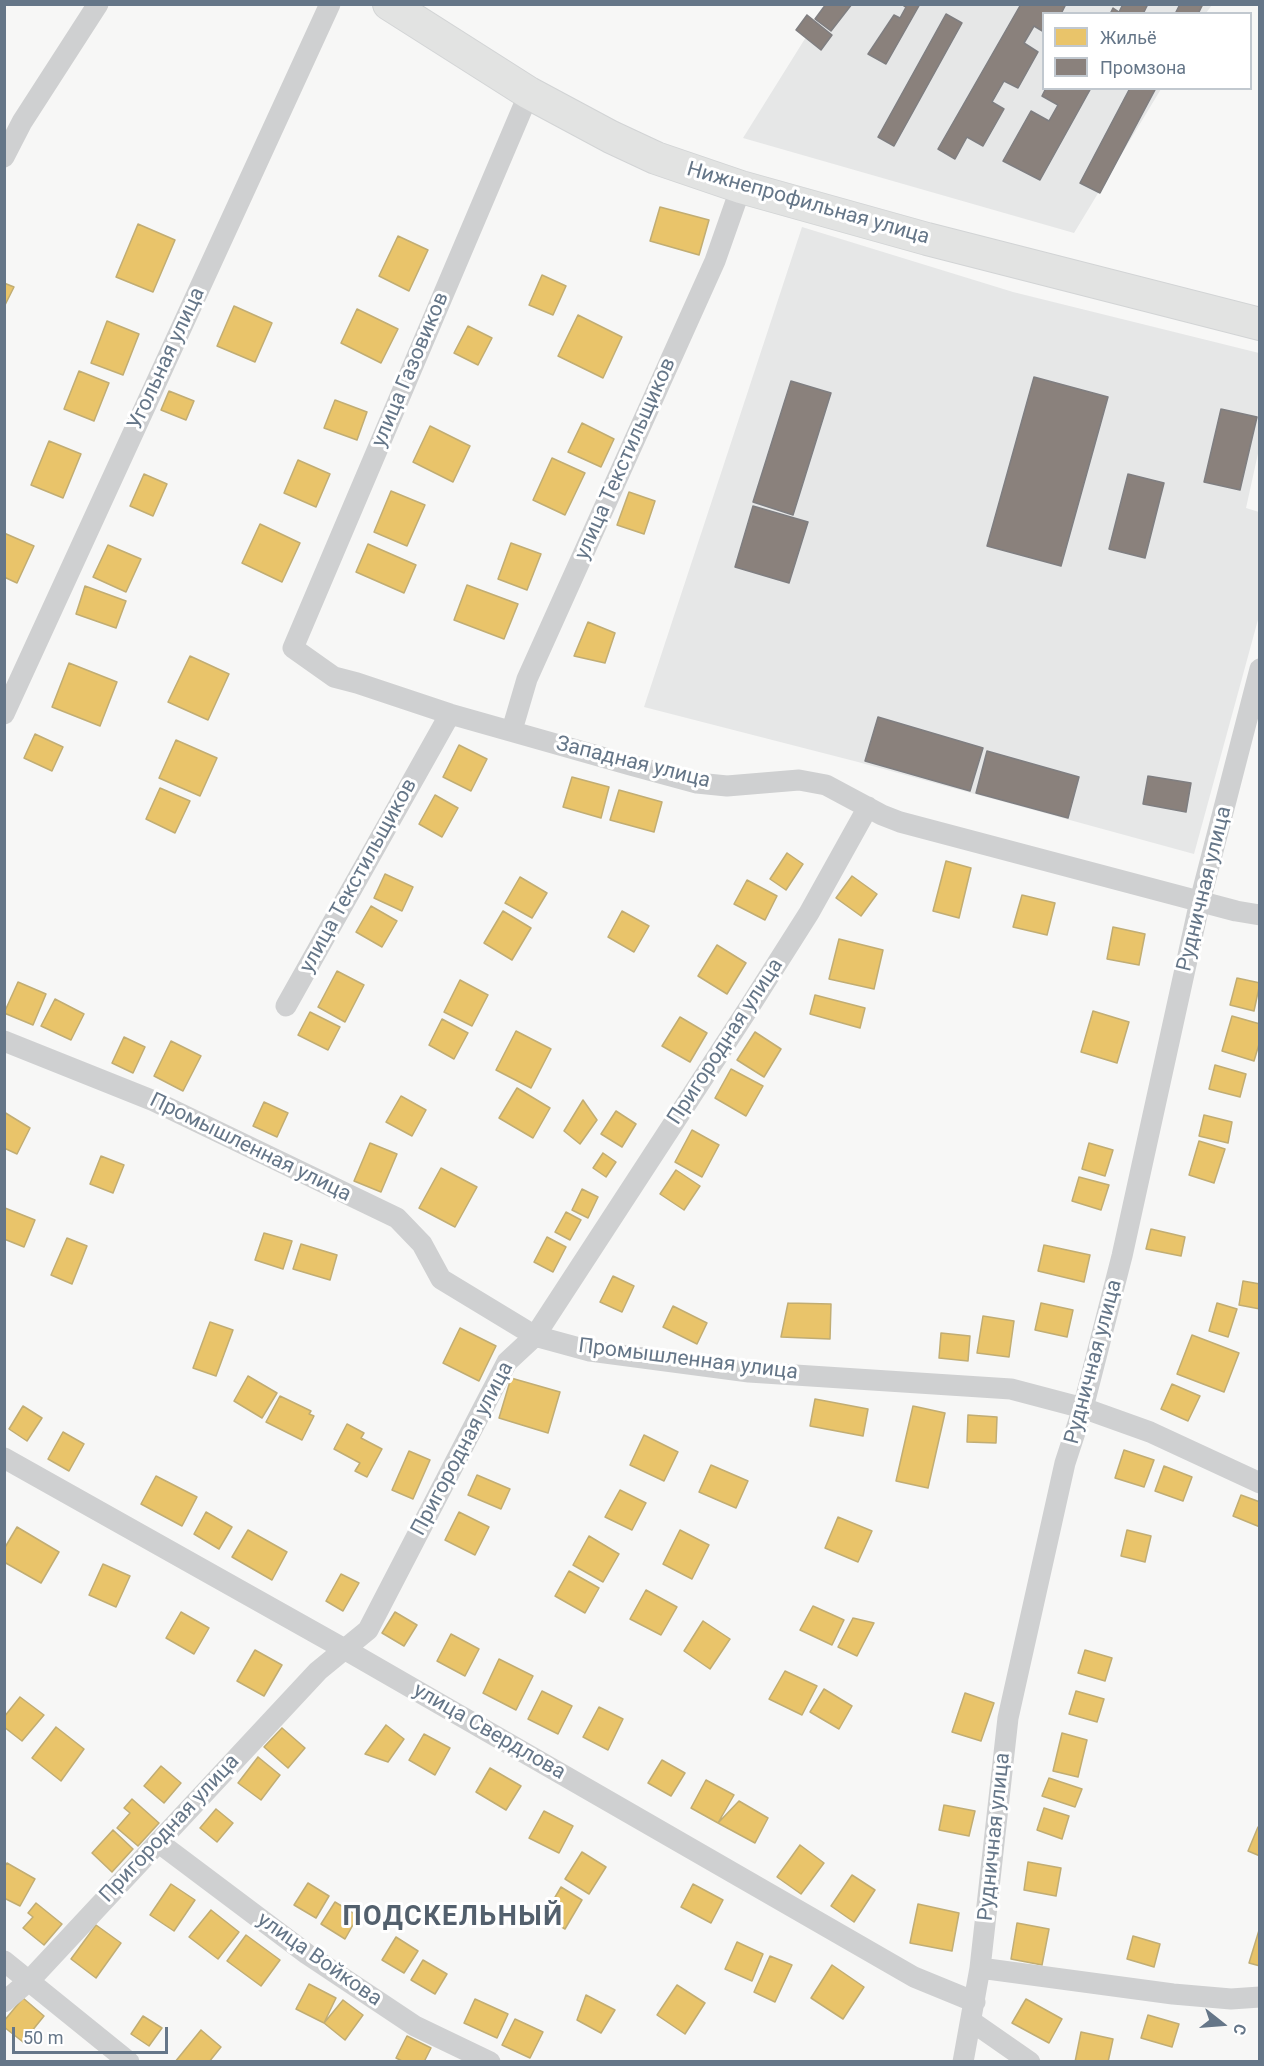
<!DOCTYPE html>
<html>
<head>
<meta charset="utf-8">
<style>
  body { margin:0 }
  #map { position:relative; width:1264px; height:2066px; overflow:hidden; background:#f7f7f6; font-family:Roboto,sans-serif }
  canvas { display:block }
  .frame { position:absolute; inset:0; border:6px solid #657688; pointer-events:none }
  .legend { position:absolute; left:1042px; top:12px; width:210px; height:78px; box-sizing:border-box; background:#fff; border:2px solid #c1c8cf; margin:0; padding:8px 10px; list-style:none; font-size:18px; color:#657688 }
  .legend li { display:flex; align-items:center; gap:12px; height:30px }
  .legend b { width:30px; border:2px solid #c1c8cf }
  .north { position:absolute; left:1192px; top:1994px; width:60px; height:60px; -webkit-text-stroke:4px #fff; paint-order:stroke; rotate:107deg; font-size:16px; font-weight:700; line-height:24px; text-align:center; color:#657688 }
  .north::after { content:''; display:block; margin:auto; width:21px; height:27px; background:#657688; clip-path:polygon(50% 0,100% 100%,50% 72%,0 100%) }
  .scale { position:absolute; left:12px; top:2027px; width:156px; height:27px; box-sizing:border-box; border:3px solid #657688; border-top:0; padding-left:8px; font-size:18px; line-height:21px; white-space:nowrap; color:#657688; -webkit-text-stroke:4px #fff; paint-order:stroke }
</style>
</head>
<body>
<div id="map">
<canvas width="1264" height="2066"></canvas>
<div class="frame"></div>
<ul class="legend">
<li><b style="height:16px;background:#e9c46a"></b>Жильё</li>
<li><b style="height:16px;background:#8a817c"></b>Промзона</li>
</ul>
<div class="north">С</div>
<div class="scale">50 m</div>
</div>
<script>
const ctx = document.querySelector('canvas').getContext('2d');
ctx.lineJoin = 'round';
function paint(path, color) { ctx.fillStyle = color; ctx.fill(path, 'evenodd'); }
const shape = rows => new Path2D(rows.map(r => 'M' + r).join(''));
function strokePath(path, color, width, dash) { ctx.strokeStyle = color; ctx.lineWidth = width; ctx.lineCap = dash ? 'butt' : 'round'; ctx.setLineDash(dash || []); ctx.stroke(path); }
function drawText(font, color, halo, rows, align = 'center') {
  ctx.font = font + ' Roboto,sans-serif'; ctx.lineWidth = 6; ctx.setLineDash([]); ctx.textBaseline = 'middle'; ctx.strokeStyle = halo; ctx.fillStyle = color; for (const [text, x, y, turn = 0] of rows) {
    ctx.save(); ctx.translate(x, y); ctx.rotate((+turn || 0) * Math.PI / 180); ctx.textAlign = isNaN(turn) ? turn : align; if (halo) ctx.strokeText(text, 0, 0); ctx.fillText(text, 0, 0); ctx.restore();
  }
}
paint(shape([
  [826,5,1212,5,1206,13,1044,14,1044,88,1161,89,1074,233,743,138],
  [802,227,1013,292,1259,353,1259,449,1246,508,1259,512,1259,616,1194,854,858,762,644,707]
]), '#e6e7e7');
const homes = shape([
  [660,207,709,220,699,255,650,241,660,207],
  [138,224,175,240,153,292,116,277,138,224],
  [398,236,428,250,409,291,379,276,398,236],
  [542,275,566,286,553,315,529,305,542,275],
  [4,283,14,287,4,307,4,283],
  [234,306,272,323,255,362,217,346,234,306],
  [357,309,398,329,381,363,341,343,357,309],
  [578,315,622,337,603,378,558,356,578,315],
  [107,321,139,334,123,375,91,363,107,321],
  [468,326,492,338,478,365,454,353,468,326],
  [79,371,109,383,94,421,64,409,79,371],
  [169,391,194,401,186,420,161,410,169,391],
  [335,400,367,412,357,440,324,428,335,400],
  [582,423,614,439,601,467,568,452,582,423],
  [430,426,470,446,453,482,413,462,430,426],
  [49,441,81,454,63,498,31,485,49,441],
  [552,458,585,473,565,515,533,500,552,458],
  [298,460,330,474,316,507,284,493,298,460],
  [144,474,167,484,153,516,130,506,144,474],
  [391,491,425,505,407,546,374,532,391,491],
  [629,492,655,501,644,534,617,525,629,492],
  [260,524,300,543,282,582,242,563,260,524],
  [4,533,34,546,17,583,4,577,4,533],
  [511,543,541,554,527,590,498,579,511,543],
  [368,544,416,565,404,593,356,572,368,544],
  [108,545,141,559,126,592,93,577,108,545],
  [467,585,518,604,504,639,454,620,467,585],
  [85,586,126,601,116,628,76,614,85,586],
  [588,622,615,633,605,663,574,656,588,622],
  [190,656,229,674,208,720,168,702,190,656],
  [69,663,117,682,100,726,52,707,69,663],
  [35,734,63,747,52,771,24,758,35,734],
  [176,740,217,758,200,796,159,778,176,740],
  [459,745,487,759,471,791,443,777,459,745],
  [572,777,609,787,601,818,563,807,572,777],
  [160,788,190,801,175,833,146,819,160,788],
  [619,790,662,802,654,832,610,820,619,790],
  [435,795,458,808,442,837,419,824,435,795],
  [787,853,803,864,786,890,770,879,787,853],
  [946,861,971,868,959,918,933,911,946,861],
  [385,874,413,887,402,911,374,898,385,874],
  [852,876,877,894,861,916,836,898,852,876],
  [520,877,547,893,532,918,505,903,520,877],
  [747,880,777,896,765,920,734,904,747,880],
  [1022,895,1055,903,1047,935,1013,927,1022,895],
  [371,906,397,921,382,947,356,932,371,906],
  [503,911,531,928,512,960,484,943,503,911],
  [622,911,649,926,634,952,608,937,622,911],
  [1113,927,1145,934,1139,965,1107,959,1113,927],
  [839,939,883,950,874,989,829,979,839,939],
  [717,945,746,963,727,994,698,976,717,945],
  [337,971,364,985,345,1022,318,1007,337,971],
  [1237,978,1260,983,1254,1011,1230,1005,1237,978],
  [460,980,488,995,472,1026,444,1012,460,980],
  [18,982,46,994,33,1025,4,1013,18,982],
  [815,995,865,1008,860,1028,810,1014,815,995],
  [55,999,84,1014,71,1040,41,1026,55,999],
  [1093,1011,1129,1022,1117,1063,1081,1052,1093,1011],
  [310,1012,340,1027,328,1050,298,1035,310,1012],
  [1232,1016,1260,1024,1260,1041,1254,1061,1222,1051,1232,1016],
  [680,1017,707,1033,690,1062,662,1046,680,1017],
  [442,1019,468,1033,454,1059,429,1045,442,1019],
  [516,1031,551,1049,531,1088,496,1070,516,1031],
  [755,1032,781,1049,764,1077,737,1060,755,1032],
  [124,1037,145,1047,133,1073,112,1063,124,1037],
  [171,1041,201,1056,183,1091,154,1076,171,1041],
  [1215,1065,1246,1074,1240,1097,1209,1089,1215,1065],
  [731,1069,763,1086,746,1116,715,1098,731,1069],
  [517,1088,550,1108,533,1138,499,1118,517,1088],
  [401,1096,426,1110,412,1136,386,1122,401,1096],
  [583,1100,597,1120,580,1144,564,1131,583,1100],
  [264,1102,288,1113,277,1137,253,1126,264,1102],
  [616,1111,636,1124,622,1147,601,1134,616,1111],
  [4,1112,30,1128,17,1154,4,1148,4,1112],
  [1204,1115,1232,1122,1228,1143,1199,1136,1204,1115],
  [692,1130,719,1145,702,1177,675,1162,692,1130],
  [1199,1141,1225,1149,1214,1183,1189,1175,1199,1141],
  [370,1143,397,1154,381,1192,354,1181,370,1143],
  [1089,1143,1113,1150,1105,1176,1082,1169,1089,1143],
  [603,1153,616,1162,606,1177,593,1168,603,1153],
  [101,1156,124,1165,113,1193,90,1184,101,1156],
  [441,1168,477,1187,455,1227,419,1208,441,1168],
  [676,1170,700,1186,684,1210,660,1194,676,1170],
  [1079,1177,1109,1185,1101,1210,1072,1201,1079,1177],
  [582,1189,598,1197,588,1218,572,1210,582,1189],
  [5,1208,35,1220,24,1247,4,1239,5,1208],
  [566,1212,581,1220,570,1240,555,1232,566,1212],
  [1151,1229,1185,1237,1181,1256,1146,1249,1151,1229],
  [264,1233,292,1241,283,1269,255,1260,264,1233],
  [547,1237,566,1247,553,1272,534,1262,547,1237],
  [67,1238,87,1246,72,1284,51,1275,67,1238],
  [301,1244,337,1255,330,1280,293,1269,301,1244],
  [1044,1245,1090,1255,1084,1282,1038,1271,1044,1245],
  [613,1276,634,1286,622,1312,600,1302,613,1276],
  [1243,1281,1260,1284,1260,1309,1239,1305,1243,1281],
  [788,1303,831,1304,830,1339,781,1337,788,1303],
  [1041,1303,1073,1310,1067,1337,1035,1330,1041,1303],
  [1217,1303,1237,1309,1228,1337,1209,1331,1217,1303],
  [673,1306,707,1323,697,1344,663,1327,673,1306],
  [983,1316,1014,1321,1009,1357,977,1353,983,1316],
  [210,1322,233,1330,216,1376,193,1368,210,1322],
  [460,1328,496,1346,479,1381,443,1363,460,1328],
  [941,1333,970,1336,968,1361,939,1358,941,1333],
  [1192,1335,1239,1353,1224,1392,1177,1374,1192,1335],
  [248,1376,277,1393,262,1418,234,1401,248,1376],
  [511,1378,560,1392,548,1433,499,1418,511,1378],
  [1172,1384,1200,1396,1188,1421,1161,1409,1172,1384],
  [280,1396,311,1411,309,1414,314,1416,302,1440,266,1422,280,1396],
  [815,1399,868,1409,863,1436,810,1426,815,1399],
  [23,1406,42,1418,27,1441,9,1429,23,1406],
  [913,1406,945,1413,928,1488,896,1481,913,1406],
  [968,1415,997,1417,996,1443,967,1442,968,1415],
  [347,1424,364,1433,361,1438,382,1449,367,1477,355,1471,360,1463,334,1449,347,1424],
  [63,1432,84,1444,69,1471,48,1459,63,1432],
  [644,1435,678,1452,664,1481,630,1465,644,1435],
  [1124,1450,1154,1460,1144,1487,1115,1478,1124,1450],
  [409,1451,430,1460,413,1499,392,1490,409,1451],
  [711,1465,748,1481,736,1508,699,1492,711,1465],
  [1164,1466,1192,1477,1183,1501,1155,1491,1164,1466],
  [477,1475,510,1489,501,1509,468,1495,477,1475],
  [156,1476,197,1497,182,1526,141,1504,156,1476],
  [620,1490,646,1503,632,1530,605,1517,620,1490],
  [1241,1495,1260,1502,1260,1527,1233,1516,1241,1495],
  [206,1512,232,1527,219,1549,194,1534,206,1512],
  [459,1512,489,1527,475,1555,445,1540,459,1512],
  [838,1517,872,1531,858,1562,825,1548,838,1517],
  [17,1527,59,1552,41,1583,4,1562,4,1549,17,1527],
  [248,1530,287,1552,272,1580,232,1557,248,1530],
  [680,1530,709,1545,692,1579,663,1564,680,1530],
  [1127,1530,1151,1536,1145,1562,1121,1556,1127,1530],
  [589,1536,619,1554,603,1582,573,1565,589,1536],
  [103,1564,130,1576,116,1607,89,1595,103,1564],
  [569,1571,599,1588,585,1613,555,1596,569,1571],
  [341,1574,359,1583,343,1611,326,1601,341,1574],
  [646,1590,677,1607,661,1635,630,1619,646,1590],
  [813,1606,844,1620,832,1645,800,1630,813,1606],
  [181,1612,209,1628,194,1654,166,1638,181,1612],
  [395,1612,417,1625,404,1646,382,1633,395,1612],
  [853,1618,874,1623,857,1656,838,1647,853,1618],
  [703,1621,730,1639,710,1669,684,1651,703,1621],
  [451,1634,479,1649,465,1676,437,1661,451,1634],
  [255,1650,282,1665,264,1696,237,1681,255,1650],
  [1085,1650,1112,1658,1105,1681,1078,1673,1085,1650],
  [499,1659,533,1676,516,1710,483,1693,499,1659],
  [785,1671,817,1686,802,1715,769,1699,785,1671],
  [824,1689,852,1706,839,1729,810,1712,824,1689],
  [542,1691,572,1706,558,1734,528,1719,542,1691],
  [1076,1691,1104,1699,1097,1722,1069,1714,1076,1691],
  [965,1693,994,1703,981,1741,952,1732,965,1693],
  [20,1697,44,1715,22,1741,4,1727,4,1717,20,1697],
  [599,1707,623,1719,608,1750,583,1737,599,1707],
  [386,1725,404,1739,388,1762,365,1754,386,1725],
  [56,1727,84,1749,61,1781,32,1758,56,1727],
  [282,1728,305,1748,288,1768,264,1747,282,1728],
  [1062,1733,1087,1740,1078,1777,1053,1771,1062,1733],
  [424,1734,450,1748,435,1775,409,1760,424,1734],
  [258,1757,280,1775,261,1800,238,1783,258,1757],
  [662,1760,685,1773,671,1796,648,1783,662,1760],
  [161,1766,181,1783,164,1803,144,1786,161,1766],
  [490,1768,521,1786,506,1810,476,1792,490,1768],
  [1049,1778,1082,1789,1075,1807,1042,1796,1049,1778],
  [706,1780,734,1795,718,1823,691,1808,706,1780],
  [132,1799,159,1823,138,1846,117,1828,130,1813,124,1808,132,1799],
  [739,1801,768,1818,755,1843,718,1823,739,1801],
  [944,1805,975,1811,969,1836,939,1830,944,1805],
  [1044,1808,1069,1816,1062,1839,1037,1830,1044,1808],
  [216,1809,233,1823,217,1842,200,1828,216,1809],
  [544,1811,573,1826,559,1853,529,1838,544,1811],
  [1258,1827,1260,1828,1260,1856,1248,1851,1258,1827],
  [113,1830,133,1849,112,1872,92,1853,113,1830],
  [800,1845,824,1863,801,1894,777,1877,800,1845],
  [582,1852,606,1867,589,1894,565,1879,582,1852],
  [1028,1862,1061,1868,1056,1896,1024,1890,1028,1862],
  [7,1863,35,1879,20,1906,4,1898,4,1867,7,1863],
  [852,1875,875,1890,854,1922,831,1906,852,1875],
  [308,1883,329,1896,316,1918,294,1905,308,1883],
  [171,1884,195,1900,174,1931,150,1915,171,1884],
  [693,1884,723,1900,711,1923,681,1907,693,1884],
  [561,1887,582,1900,565,1929,544,1916,561,1887],
  [335,1902,358,1916,345,1939,321,1924,335,1902],
  [36,1903,62,1924,44,1945,23,1928,33,1917,28,1913,36,1903],
  [918,1904,959,1913,952,1951,910,1943,918,1904],
  [211,1910,239,1932,218,1959,189,1937,211,1910],
  [1017,1923,1049,1929,1042,1965,1011,1959,1017,1923],
  [96,1925,121,1943,96,1978,71,1959,96,1925],
  [1260,1927,1260,1966,1249,1963,1260,1927],
  [246,1935,280,1960,261,1986,227,1961,246,1935],
  [1133,1936,1160,1944,1154,1967,1127,1959,1133,1936],
  [396,1937,418,1951,404,1973,382,1960,396,1937],
  [737,1942,763,1954,752,1981,725,1969,737,1942],
  [770,1956,792,1965,775,2002,754,1992,770,1956],
  [423,1960,447,1974,435,1994,411,1980,423,1960],
  [832,1965,864,1987,843,2019,811,1998,832,1965],
  [309,1984,336,1998,324,2023,296,2009,309,1984],
  [677,1985,705,2003,685,2034,657,2015,677,1985],
  [586,1995,615,2010,601,2033,577,2020,586,1995],
  [23,1998,44,2016,23,2042,4,2027,4,2021,23,1998],
  [475,1999,508,2014,497,2038,464,2023,475,1999],
  [1026,1999,1062,2019,1049,2043,1012,2023,1026,1999],
  [343,2000,363,2015,345,2040,324,2023,343,2000],
  [1148,2015,1179,2024,1172,2047,1141,2038,1148,2015],
  [143,2016,162,2028,149,2046,131,2034,143,2016],
  [515,2019,543,2032,530,2058,502,2045,515,2019],
  [201,2030,221,2047,209,2062,175,2062,201,2030],
  [1081,2032,1113,2039,1108,2062,1075,2062,1081,2032],
  [407,2036,431,2048,424,2062,404,2062,396,2058,407,2036]
]);
paint(homes, '#e9c46a');
strokePath(homes, '#c1ad73', 1.5);
const industry = shape([
  [826,4,852,4,831,31,815,19,826,4],
  [901,4,920,4,886,64,868,54,894,15,900,18,906,7,901,4],
  [1021,4,1066,4,1061,14,1044,14,1044,32,1034,26,1024,43,1038,52,1018,88,1004,81,992,102,1004,109,983,146,967,137,955,159,938,149,1021,4],
  [1123,4,1148,4,1143,14,1110,14,1113,8,1119,12,1123,4],
  [1180,4,1203,4,1198,14,1175,14,1180,4],
  [946,14,962,23,894,146,878,137,946,14],
  [807,15,832,35,821,50,796,30,807,15],
  [1046,88,1091,88,1040,180,1003,161,1031,111,1049,121,1058,105,1042,96,1046,88],
  [1130,88,1156,88,1100,193,1080,183,1130,88],
  [1034,377,1108,397,1061,566,987,546,1034,377],
  [791,381,831,393,793,515,753,502,791,381],
  [1221,409,1257,417,1240,490,1204,482,1221,409],
  [1128,474,1164,483,1145,558,1109,549,1128,474],
  [753,506,808,522,789,583,735,567,753,506],
  [878,717,983,748,970,791,865,761,878,717],
  [987,751,1079,777,1068,818,976,793,987,751],
  [1148,776,1191,783,1186,812,1143,804,1148,776]
]);
paint(industry, '#8a817c');
strokePath(industry, '#7f7e80', 1.5);
const secondary = shape([
  [389,4,529,93,611,137,656,158,741,187,927,239,1260,324]
]);
strokePath(secondary, '#d2d4d5', 34);
strokePath(shape([
  [529,93,293,648,334,677,357,683,450,714,630,765,697,783,727,786,799,780,826,785,882,815,900,822,1236,911,1260,915],
  [4,157,22,122,98,4],
  [4,714,330,4],
  [512,730,527,679,715,261,741,187],
  [286,1006,450,714],
  [4,1041,154,1101,397,1218,422,1244,441,1279,535,1336,590,1351,749,1372,1011,1389,1083,1408,1150,1432,1260,1483],
  [4,1458,346,1650,914,1977,975,2002],
  [158,1842,307,1954,415,2026,490,2062],
  [4,1961,129,2062],
  [980,1968,1173,1994,1231,1999,1260,1997],
  [4,2002,30,1980,318,1671,368,1630,507,1362,535,1336,750,1006,809,913,868,807],
  [971,2021,1030,2062],
  [963,2062,980,1968,1008,1718,1065,1463,1083,1408,1122,1256,1200,901,1260,669]
]), '#cfd0d1', 21);
strokePath(secondary, '#e2e3e2', 32);
drawText('21px', '#657688', '#fff', [
  ["Нижнепрофильная улица",808,204,16],
  ["Угольная улица",167,359,-65],
  ["улица Газовиков",411,370,-67],
  ["улица Текстильщиков",626,459,-66],
  ["Западная улица",633,763,14],
  ["улица Текстильщиков",359,876,-61],
  ["Рудничная улица",1205,889,-76],
  ["Пригородная улица",726,1042,-57],
  ["Промышленная улица",250,1148,26],
  ["Промышленная улица",688,1360,7],
  ["Рудничная улица",1094,1362,-75],
  ["Пригородная улица",463,1449,-62],
  ["улица Свердлова",489,1732,30],
  ["Пригородная улица",170,1829,-47],
  ["Рудничная улица",995,1837,-84],
  ["улица Войкова",319,1960,35]
]);
ctx.letterSpacing = '1.5px';
drawText('bold 27px', '#53606d', '#fff', [
  ["ПОДСКЕЛЬНЫЙ",453,1918]
]);
ctx.letterSpacing = '0px';
</script>
</body>
</html>
